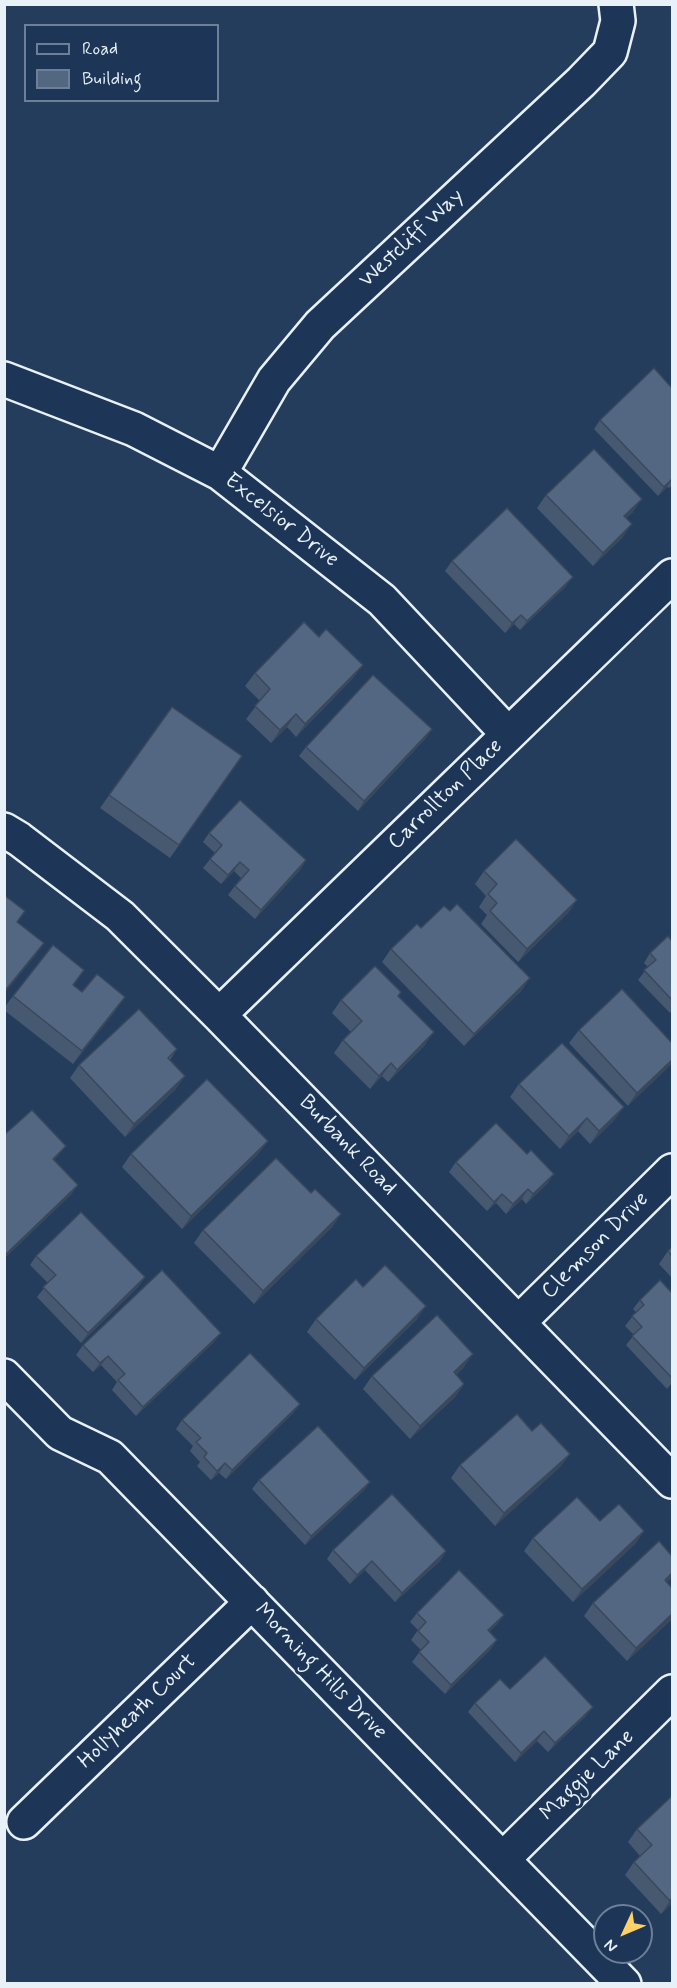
<!DOCTYPE html>
<html>
<head>
<meta charset="utf-8">
<style>
  body { margin:0 }
  #map { position:relative; width:677px; height:1988px; overflow:hidden; background:#253d5d; font-family:Mynerve,sans-serif }
  canvas { display:block }
  .frame { position:absolute; inset:0; border:6px solid #e8f1f8; pointer-events:none }
  .legend { position:absolute; left:24px; top:24px; width:195px; height:78px; box-sizing:border-box; background:#1d3557; border:2px solid #6e8097; margin:0; padding:8px 10px; list-style:none; font-size:18px; color:#e8f1f8 }
  .legend li { display:flex; align-items:center; gap:12px; height:30px }
  .legend b { width:30px; border:2px solid #6e8097 }
  .north { position:absolute; left:593px; top:1904px; width:60px; height:60px; box-sizing:border-box; background:#1d3557; border:2px solid #6e8097; border-radius:50%; rotate:226deg; font-size:16px; font-weight:700; line-height:24px; text-align:center; color:#e8f1f8 }
  .north::after { content:''; display:block; margin:auto; width:21px; height:27px; background:#ffd166; clip-path:polygon(50% 0,100% 100%,50% 72%,0 100%) }
</style>
</head>
<body>
<div id="map">
<canvas width="677" height="1988"></canvas>
<div class="frame"></div>
<ul class="legend">
<li><b style="height:8px;background:#1d3557"></b>Road</li>
<li><b style="height:16px;background:#536782"></b>Building</li>
</ul>
<div class="north">N</div>
</div>
<script>
const ctx = document.querySelector('canvas').getContext('2d');
ctx.lineJoin = 'round';
const shape = rows => new Path2D(rows.map(r => 'M' + r).join(''));
function strokePath(path, color, width, dash) { ctx.strokeStyle = color; ctx.lineWidth = width; ctx.lineCap = dash ? 'butt' : 'round'; ctx.setLineDash(dash || []); ctx.stroke(path); }
function paint(path, color) { ctx.fillStyle = color; ctx.fill(path, 'evenodd'); }
function drawText(font, color, halo, rows, align = 'center') {
  ctx.font = font + ' Mynerve,sans-serif'; ctx.lineWidth = 6; ctx.setLineDash([]); ctx.textBaseline = 'middle'; ctx.strokeStyle = halo; ctx.fillStyle = color; for (const [text, x, y, turn = 0] of rows) {
    ctx.save(); ctx.translate(x, y); ctx.rotate((+turn || 0) * Math.PI / 180); ctx.textAlign = isNaN(turn) ? turn : align; if (halo) ctx.strokeText(text, 0, 0); ctx.fillText(text, 0, 0); ctx.restore();
  }
}
const minor = shape([
  [4,379,134,429,220,473,382,600,508,734],
  [220,473,274,380,320,325,581,82,610,52,618,21,616,4],
  [4,830,19,839,120,916,219,1015,672,1481],
  [219,1015,672,576],
  [519,1322,672,1171],
  [4,1376,60,1433,110,1457,624,1984],
  [24,1822,252,1602],
  [503,1859,672,1692]
]);
strokePath(minor, '#e8f1f8', 38);
strokePath(minor, '#1d3557', 33);
paint(shape([
  [672,388,672,485,669,488,667,487,658,496,594,429,600,420],
  [546,495,633,512,626,518,623,537,593,566,537,508],
  [452,561,566,586,520,630,514,624,505,633,445,571],
  [319,637,363,665,353,678,296,737,287,727,271,743,246,719,260,701,245,686,255,673],
  [172,707,242,756,170,858,100,808],
  [432,729,425,739,358,811,299,756,306,747],
  [209,833,306,860,300,870,255,919,228,895,241,878,234,871,221,884,203,868,215,853,203,842],
  [484,871,577,900,568,913,518,962,481,924,487,915,479,907,486,896,475,884],
  [421,928,530,978,521,991,464,1046,382,962,391,949],
  [672,941,672,1010,670,1013,638,980,648,967,644,963,650,953],
  [73,985,82,992,116,1010,73,1064,4,1010,4,1008,13,996],
  [401,992,398,996,425,1045,388,1082,382,1076,370,1089,334,1053,343,1040,351,1032,332,1013,341,1000],
  [579,1030,672,1043,628,1106,569,1043],
  [177,1049,170,1060,176,1089,125,1137,70,1078,79,1065],
  [519,1084,624,1107,614,1120,590,1144,578,1131,560,1149,510,1097],
  [268,1141,258,1154,182,1229,122,1167,131,1154],
  [456,1162,548,1183,526,1204,522,1199,506,1214,496,1203,487,1211,449,1172],
  [311,1193,341,1214,332,1227,254,1304,194,1243,203,1230],
  [672,1247,672,1278,659,1264,668,1251],
  [36,1256,145,1277,138,1287,81,1343,37,1297,48,1283,30,1265],
  [363,1287,417,1319,355,1380,307,1332,316,1319],
  [672,1293,672,1383,667,1389,626,1345,634,1335,625,1326,636,1312,633,1309,640,1300],
  [214,1342,136,1416,112,1390,117,1382,101,1365,93,1372,76,1355,83,1345],
  [464,1367,456,1375,464,1384,455,1397,410,1439,363,1389,372,1376],
  [300,1404,293,1413,226,1479,219,1473,211,1480,197,1466,200,1462,190,1451,193,1446,176,1429,182,1420],
  [532,1431,570,1454,560,1467,495,1526,451,1478,460,1465],
  [259,1480,370,1482,363,1491,305,1545,252,1489],
  [600,1521,644,1531,635,1544,573,1602,524,1551,533,1538],
  [333,1550,446,1551,440,1561,395,1602,365,1570,350,1584,327,1559],
  [667,1583,672,1619,627,1661,584,1616,593,1603],
  [417,1613,504,1615,497,1624,489,1632,491,1649,445,1694,412,1662,421,1650,411,1640,418,1630,410,1622],
  [475,1703,586,1716,548,1752,537,1741,515,1762,468,1712],
  [672,1796,672,1903,661,1914,625,1875,634,1862,640,1856,628,1842,637,1829]
]), '#475970');
paint(shape([
  [672,479,667,487,658,496,664,487],
  [642,499,633,512,615,529,624,516],
  [632,524,623,537,593,566,603,553],
  [573,577,566,586,520,630,527,621],
  [521,615,514,624,505,633,512,623],
  [363,665,353,678,296,737,305,724],
  [296,714,287,727,271,743,280,730],
  [432,729,425,739,358,811,364,801],
  [306,860,300,870,255,919,261,910],
  [240,862,234,871,221,884,228,875],
  [577,900,568,913,518,962,527,949],
  [44,943,35,956,4,994,4,992],
  [530,978,521,991,464,1046,474,1034],
  [125,997,116,1010,73,1064,82,1051],
  [434,1032,425,1045,388,1082,397,1070],
  [672,1060,672,1064,628,1106,637,1093],
  [391,1063,382,1076,370,1089,379,1076],
  [185,1076,176,1089,125,1137,134,1124],
  [624,1107,614,1120,590,1144,599,1131],
  [587,1118,578,1131,560,1149,569,1136],
  [268,1141,258,1154,182,1229,191,1216],
  [66,1146,59,1155,46,1168,53,1159],
  [554,1174,548,1183,526,1204,533,1194],
  [78,1185,71,1195,4,1259,4,1256],
  [528,1189,522,1199,506,1214,513,1204],
  [502,1194,496,1203,487,1211,494,1202],
  [341,1214,332,1227,254,1304,263,1291],
  [145,1277,138,1287,81,1343,88,1333],
  [426,1306,417,1319,355,1380,364,1368],
  [221,1333,214,1342,136,1416,143,1407],
  [473,1354,464,1367,445,1385,454,1372],
  [108,1356,101,1365,93,1372,100,1363],
  [464,1384,455,1397,410,1439,420,1426],
  [300,1404,293,1413,226,1479,232,1470],
  [570,1454,560,1467,495,1526,504,1513],
  [225,1463,219,1473,211,1480,217,1471],
  [370,1482,363,1491,305,1545,311,1536],
  [644,1531,635,1544,573,1602,582,1589],
  [446,1551,440,1561,395,1602,402,1593],
  [372,1561,365,1570,350,1584,357,1575],
  [672,1573,672,1578,656,1593,665,1580],
  [672,1614,672,1619,627,1661,636,1648],
  [504,1615,497,1624,482,1640,488,1630],
  [497,1640,491,1649,445,1694,451,1685],
  [593,1707,586,1716,548,1752,555,1743],
  [544,1731,537,1741,515,1762,521,1753],
  [672,1898,672,1903,661,1914,670,1901]
]), '#3a485b');
const building = shape([
  [654,368,672,388,672,479,664,487,600,420,654,368],
  [594,449,642,499,624,516,632,524,603,553,546,495,594,449],
  [507,508,573,577,527,621,521,615,512,623,452,561,507,508],
  [304,622,319,637,326,629,363,665,305,724,296,714,280,730,255,706,270,689,255,673,304,622],
  [373,675,432,729,364,801,306,747,373,675],
  [172,707,242,756,179,845,109,795,172,707],
  [240,800,306,860,261,910,235,886,249,870,240,862,228,875,210,859,222,845,209,833,240,800],
  [516,839,577,900,527,949,490,911,497,903,488,894,497,884,484,871,516,839],
  [4,895,25,911,17,922,44,943,4,992,4,895],
  [457,904,530,978,474,1034,391,949,417,924,421,928,444,906,450,911,457,904],
  [668,936,672,941,672,1000,644,970,656,960,650,953,668,936],
  [53,945,84,970,73,985,82,992,97,974,125,997,82,1051,13,996,53,945],
  [375,966,401,992,398,996,434,1032,397,1070,391,1063,379,1076,343,1040,362,1021,341,1000,375,966],
  [622,989,672,1043,672,1060,637,1093,579,1030,622,989],
  [139,1009,177,1049,168,1058,185,1076,134,1124,79,1065,139,1009],
  [562,1043,624,1107,599,1131,587,1118,569,1136,519,1084,562,1043],
  [207,1079,268,1141,191,1216,131,1154,207,1079],
  [32,1110,66,1146,53,1159,78,1185,4,1256,4,1135,32,1110],
  [496,1123,527,1154,531,1150,554,1174,533,1194,528,1189,513,1204,502,1194,494,1202,456,1162,496,1123],
  [276,1158,311,1193,315,1189,341,1214,263,1291,203,1230,276,1158],
  [81,1212,145,1277,88,1333,43,1287,56,1275,36,1256,81,1212],
  [672,1247,672,1256,668,1251,672,1247],
  [385,1265,426,1306,364,1368,316,1319,356,1279,363,1287,385,1265],
  [162,1270,221,1333,143,1407,118,1380,125,1374,108,1356,100,1363,83,1345,162,1270],
  [660,1280,672,1293,672,1378,632,1336,642,1327,632,1316,644,1305,640,1300,660,1280],
  [437,1315,473,1354,454,1372,464,1384,420,1426,372,1376,437,1315],
  [250,1353,300,1404,232,1470,225,1463,217,1471,204,1457,207,1453,196,1442,201,1438,182,1420,250,1353],
  [517,1414,532,1431,541,1423,570,1454,504,1513,460,1465,517,1414],
  [318,1426,370,1482,311,1536,259,1480,318,1426],
  [392,1494,446,1551,402,1593,372,1561,357,1575,333,1550,392,1494],
  [577,1497,600,1521,619,1504,644,1531,582,1589,533,1538,577,1497],
  [659,1541,672,1556,672,1573,665,1580,672,1588,672,1614,636,1648,593,1603,659,1541],
  [459,1570,504,1615,488,1630,497,1640,451,1685,419,1652,429,1642,418,1631,426,1622,417,1613,459,1570],
  [545,1656,593,1707,555,1743,544,1731,521,1753,475,1703,500,1679,510,1689,545,1656],
  [672,1796,672,1898,670,1901,634,1862,652,1845,637,1829,672,1796]
]);
paint(building, '#536782');
strokePath(building, '#3a485b', 1.5);
drawText('22px', '#e8f1f8', '#1d3557', [
  ["Westcliff Way",412,239,-43],
  ["Excelsior Drive",281,521,38],
  ["Carrollton Place",446,795,-44],
  ["Burbank Road",347,1146,46],
  ["Clemson Drive",596,1246,-45],
  ["Morning Hills Drive",320,1672,46],
  ["Hollyheath Court",138,1712,-44],
  ["Maggie Lane",588,1776,-44]
]);
</script>
</body>
</html>
